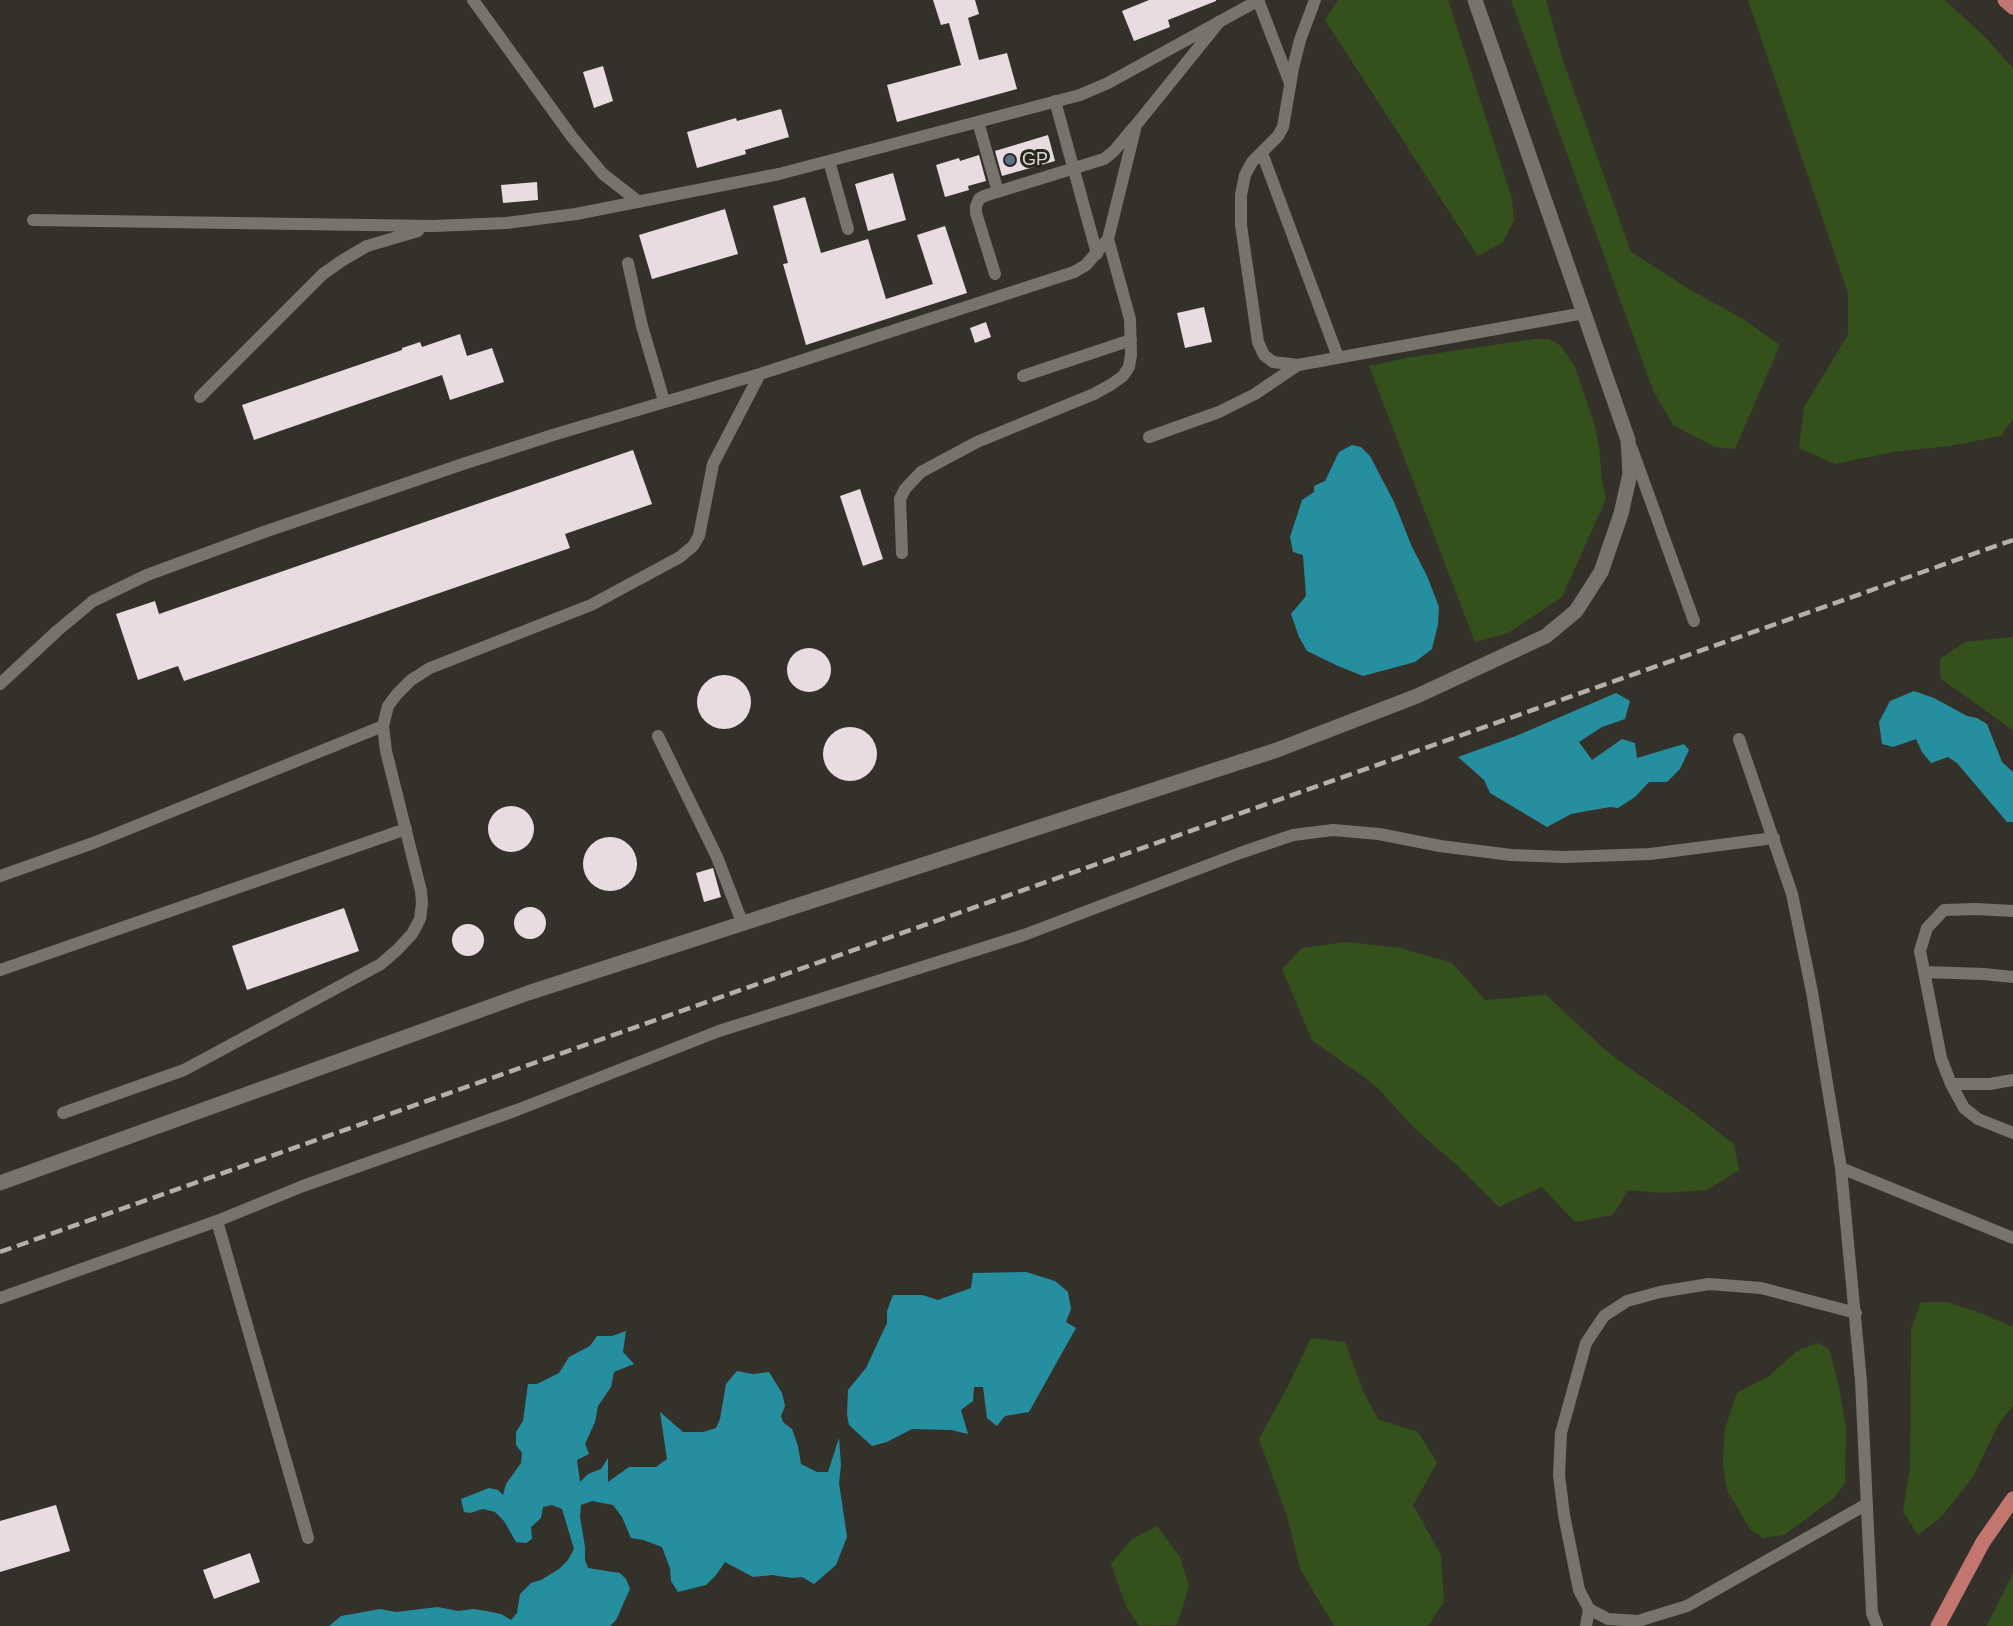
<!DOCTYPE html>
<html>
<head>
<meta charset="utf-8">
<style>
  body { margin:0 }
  canvas { display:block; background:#34312a }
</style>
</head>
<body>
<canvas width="2013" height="1626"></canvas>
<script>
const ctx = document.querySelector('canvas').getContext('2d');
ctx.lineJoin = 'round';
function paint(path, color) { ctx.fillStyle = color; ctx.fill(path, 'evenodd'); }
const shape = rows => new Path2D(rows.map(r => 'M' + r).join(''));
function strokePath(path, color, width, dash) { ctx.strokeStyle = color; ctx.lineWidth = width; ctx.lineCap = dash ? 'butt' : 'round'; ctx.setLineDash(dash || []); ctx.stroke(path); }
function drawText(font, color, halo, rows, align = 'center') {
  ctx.font = font + ' Arial,sans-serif'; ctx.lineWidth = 6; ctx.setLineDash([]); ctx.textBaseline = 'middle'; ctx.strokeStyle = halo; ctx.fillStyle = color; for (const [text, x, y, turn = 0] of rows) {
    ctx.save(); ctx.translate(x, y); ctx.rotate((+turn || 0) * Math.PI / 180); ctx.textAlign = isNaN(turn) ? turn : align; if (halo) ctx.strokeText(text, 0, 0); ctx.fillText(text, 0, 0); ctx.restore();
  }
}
paint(shape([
  [1338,0,1448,0,1512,199,1514,220,1503,242,1478,256,1325,20],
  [1511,0,1546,0,1562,58,1631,252,1694,292,1743,319,1780,345,1735,449,1715,447,1673,425,1653,390],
  [1748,0,1945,0,1985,37,2013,68,2013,419,2001,436,1949,446,1893,452,1835,464,1799,448,1804,407,1848,335,1848,293],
  [1535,339,1549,339,1561,346,1575,367,1594,423,1599,446,1602,481,1606,499,1562,597,1508,633,1475,642,1369,366,1412,357],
  [2013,637,2013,730,1940,678,1940,659,1965,642],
  [1347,942,1400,948,1452,963,1485,1000,1546,995,1611,1055,1687,1108,1734,1144,1739,1170,1707,1190,1664,1193,1628,1190,1613,1215,1575,1222,1542,1187,1499,1207,1458,1166,1413,1127,1376,1086,1312,1040,1282,969,1302,948],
  [1921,1302,1947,1302,1978,1312,2013,1327,2013,1406,1999,1423,1973,1477,1942,1516,1918,1535,1903,1511,1910,1468,1911,1330],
  [1311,1338,1345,1342,1363,1391,1378,1419,1418,1432,1437,1463,1413,1505,1441,1555,1444,1602,1428,1626,1334,1626,1300,1569,1288,1519,1259,1439,1288,1386],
  [1818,1343,1829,1349,1839,1387,1846,1429,1845,1483,1833,1499,1784,1535,1763,1538,1750,1529,1727,1490,1723,1465,1725,1428,1737,1393,1769,1376,1797,1351],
  [1157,1526,1180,1557,1189,1586,1177,1625,1139,1626,1126,1606,1111,1564,1132,1539],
  [2013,1573,2013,1626,1987,1626]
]), '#35511b');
paint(shape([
  [1352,445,1361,447,1370,456,1394,502,1412,547,1427,576,1439,607,1438,624,1432,649,1415,662,1363,676,1338,666,1307,651,1299,637,1291,614,1306,596,1303,555,1293,552,1290,537,1302,500,1314,492,1314,486,1325,481,1339,452],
  [1914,691,1934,698,1967,716,1977,718,1987,724,2002,762,2013,772,2013,822,2007,822,1957,763,1948,757,1931,763,1922,752,1916,739,1893,747,1882,744,1879,722,1890,701],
  [1616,693,1630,701,1625,719,1602,727,1579,742,1592,760,1622,739,1635,743,1637,758,1684,744,1689,750,1680,769,1667,782,1649,782,1635,797,1618,808,1610,807,1571,814,1547,827,1490,793,1484,780,1458,757,1516,736],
  [1026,1272,1055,1281,1068,1292,1071,1309,1066,1322,1076,1328,1029,1412,1005,1416,997,1426,987,1418,983,1387,974,1387,973,1401,961,1410,968,1434,951,1430,912,1429,887,1442,872,1446,849,1425,847,1415,848,1390,866,1368,887,1323,887,1311,893,1295,922,1295,938,1300,971,1288,973,1273],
  [626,1331,623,1352,634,1364,614,1372,611,1387,598,1406,595,1422,585,1444,589,1454,577,1460,580,1482,588,1474,601,1469,608,1458,608,1482,629,1467,656,1467,667,1459,660,1412,683,1432,703,1432,716,1428,720,1419,726,1384,737,1371,753,1374,769,1372,782,1393,785,1406,781,1416,783,1422,792,1429,798,1446,801,1464,817,1472,828,1472,839,1438,841,1465,839,1483,847,1537,836,1565,814,1584,802,1577,792,1578,772,1575,753,1577,725,1562,716,1575,706,1585,678,1592,671,1581,670,1568,662,1547,643,1540,631,1538,622,1517,613,1505,592,1501,581,1505,580,1517,585,1547,585,1560,588,1568,620,1573,626,1579,630,1589,616,1620,610,1626,329,1626,341,1616,380,1609,396,1612,438,1607,458,1611,473,1609,486,1611,501,1614,511,1620,517,1613,520,1594,531,1583,541,1580,559,1569,568,1560,574,1549,562,1509,552,1505,543,1507,541,1518,531,1527,532,1539,526,1543,516,1542,504,1521,495,1512,483,1509,470,1513,464,1512,461,1499,489,1488,498,1490,503,1495,506,1484,521,1463,522,1453,516,1445,516,1432,523,1421,528,1384,537,1384,559,1373,569,1357,590,1346,597,1336,612,1336]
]), '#258fa0');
paint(shape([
  [933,0,975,0,979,14,968,18,979,60,1007,53,1017,89,897,122,887,85,961,65,949,23,941,25],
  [1149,0,1216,0,1216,1,1168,20,1170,27,1134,41,1122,11],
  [603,66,613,101,594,108,583,72],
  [781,109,789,137,745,150,746,154,697,168,687,132,736,118,737,121],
  [1048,135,1055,161,1002,176,995,151],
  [979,155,986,181,968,186,969,190,945,197,936,165,959,158,960,161],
  [893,173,906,220,868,231,855,184],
  [537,182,538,200,503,203,501,185],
  [805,197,821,253,868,239,886,299,933,284,917,235,945,226,967,293,806,345,783,264,788,263,773,206],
  [725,209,738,254,652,279,639,235],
  [1204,307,1212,342,1185,348,1177,313],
  [986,322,991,337,975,343,970,328],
  [460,334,467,356,492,348,504,382,450,400,442,375,254,440,242,405,402,350,402,348,420,342,422,347],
  [633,450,652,504,565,534,570,548,184,681,178,666,138,680,116,614,155,601,159,614],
  [860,489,883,559,863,566,840,496],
  '787 670a22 22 0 1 1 44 0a22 22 0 1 1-44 0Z',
  '697 702a27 27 0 1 1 54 0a27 27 0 1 1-54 0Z',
  '823 754a27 27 0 1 1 54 0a27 27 0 1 1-54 0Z',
  '488 829a23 23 0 1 1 46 0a23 23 0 1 1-46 0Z',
  '583 864a27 27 0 1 1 54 0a27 27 0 1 1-54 0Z',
  [713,868,721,897,704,902,696,873],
  '514 923a16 16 0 1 1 32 0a16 16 0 1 1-32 0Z',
  [344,908,359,951,247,990,232,946],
  '452 940a16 16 0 1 1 32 0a16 16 0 1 1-32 0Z',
  [56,1505,70,1551,0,1572,0,1521],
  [250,1553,260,1582,214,1599,203,1570]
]), '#e8dce1');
strokePath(shape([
  [473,0,572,137,603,174,639,202],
  [1258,0,1290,83],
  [1315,0,1300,40,1293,68,1283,127,1278,136,1252,162,1245,175,1241,195,1241,225,1258,342,1264,355,1273,362,1298,365,1584,313],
  [1055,101,1097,254],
  [978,122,998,192],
  [1262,153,1338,357],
  [829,161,848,229],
  [33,220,434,226,506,223,576,214,779,174,1080,95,1108,83,1259,0],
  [628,263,642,326,664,401],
  [995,274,976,213,976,206,979,199,984,196,1104,159,1114,151,1133,128],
  [1023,376,1131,340],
  [200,397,323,274,343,260,367,246,418,231],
  [1149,437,1219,412,1255,394,1298,365],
  [1632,449,1694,621],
  [902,553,900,499,905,489,921,472,977,442,1094,394,1112,384,1123,376,1129,367,1131,355,1130,319,1108,239],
  [0,684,57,631,93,601,147,575,264,532,463,464,556,434,760,374,1074,272,1086,265,1108,239,1136,125,1220,21],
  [658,736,717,857,742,922],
  [1739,739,1792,894,1812,992,1841,1168,2013,1238],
  [0,876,96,842,383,726],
  [2013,911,1976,909,1944,910,1927,928,1920,951,1941,1058,1951,1084,1964,1108,1978,1119,2013,1133],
  [0,970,406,829],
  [1924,972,1984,974,2013,977],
  [1951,1084,1990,1084,2013,1080],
  [63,1113,184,1070,381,964,397,950,412,934,420,919,422,903,421,891,386,751,383,726,388,706,397,694,411,680,430,668,591,605,680,557,693,546,699,536,713,464,760,374],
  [1841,1168,1861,1381,1872,1613,1877,1626],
  [217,1221,308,1538],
  [0,1298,217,1221,303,1186,517,1110,719,1031,1024,935,1240,853,1293,835,1333,830,1379,834,1440,846,1511,855,1564,857,1650,854,1774,838],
  [1589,1609,1608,1619,1638,1621,1687,1606,1867,1504],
  [1586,1626,1589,1609,1579,1590,1564,1515,1559,1475,1561,1433,1586,1343,1604,1316,1627,1301,1660,1292,1709,1284,1761,1288,1856,1313]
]), '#77746b', 12);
strokePath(shape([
  [0,1183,528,993,1277,750,1417,696,1546,636,1576,611,1601,572,1621,514,1630,474,1628,440,1475,0]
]), '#77746b', 15);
strokePath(shape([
  [2005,0,2013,7],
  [1938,1626,1983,1542,2013,1499]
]), '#c37670', 15);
strokePath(shape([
  [0,1252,2013,540]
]), '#b3b1ab', 4.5, [12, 6]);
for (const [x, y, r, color] of [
  [1010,160,6,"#5c6f8a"]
]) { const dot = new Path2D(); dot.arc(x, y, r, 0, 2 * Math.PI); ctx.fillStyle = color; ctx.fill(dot); strokePath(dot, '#2a2720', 2); }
drawText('18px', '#dbd9d4', '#2a2720', [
  ["GP",1022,160]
], 'left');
</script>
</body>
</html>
